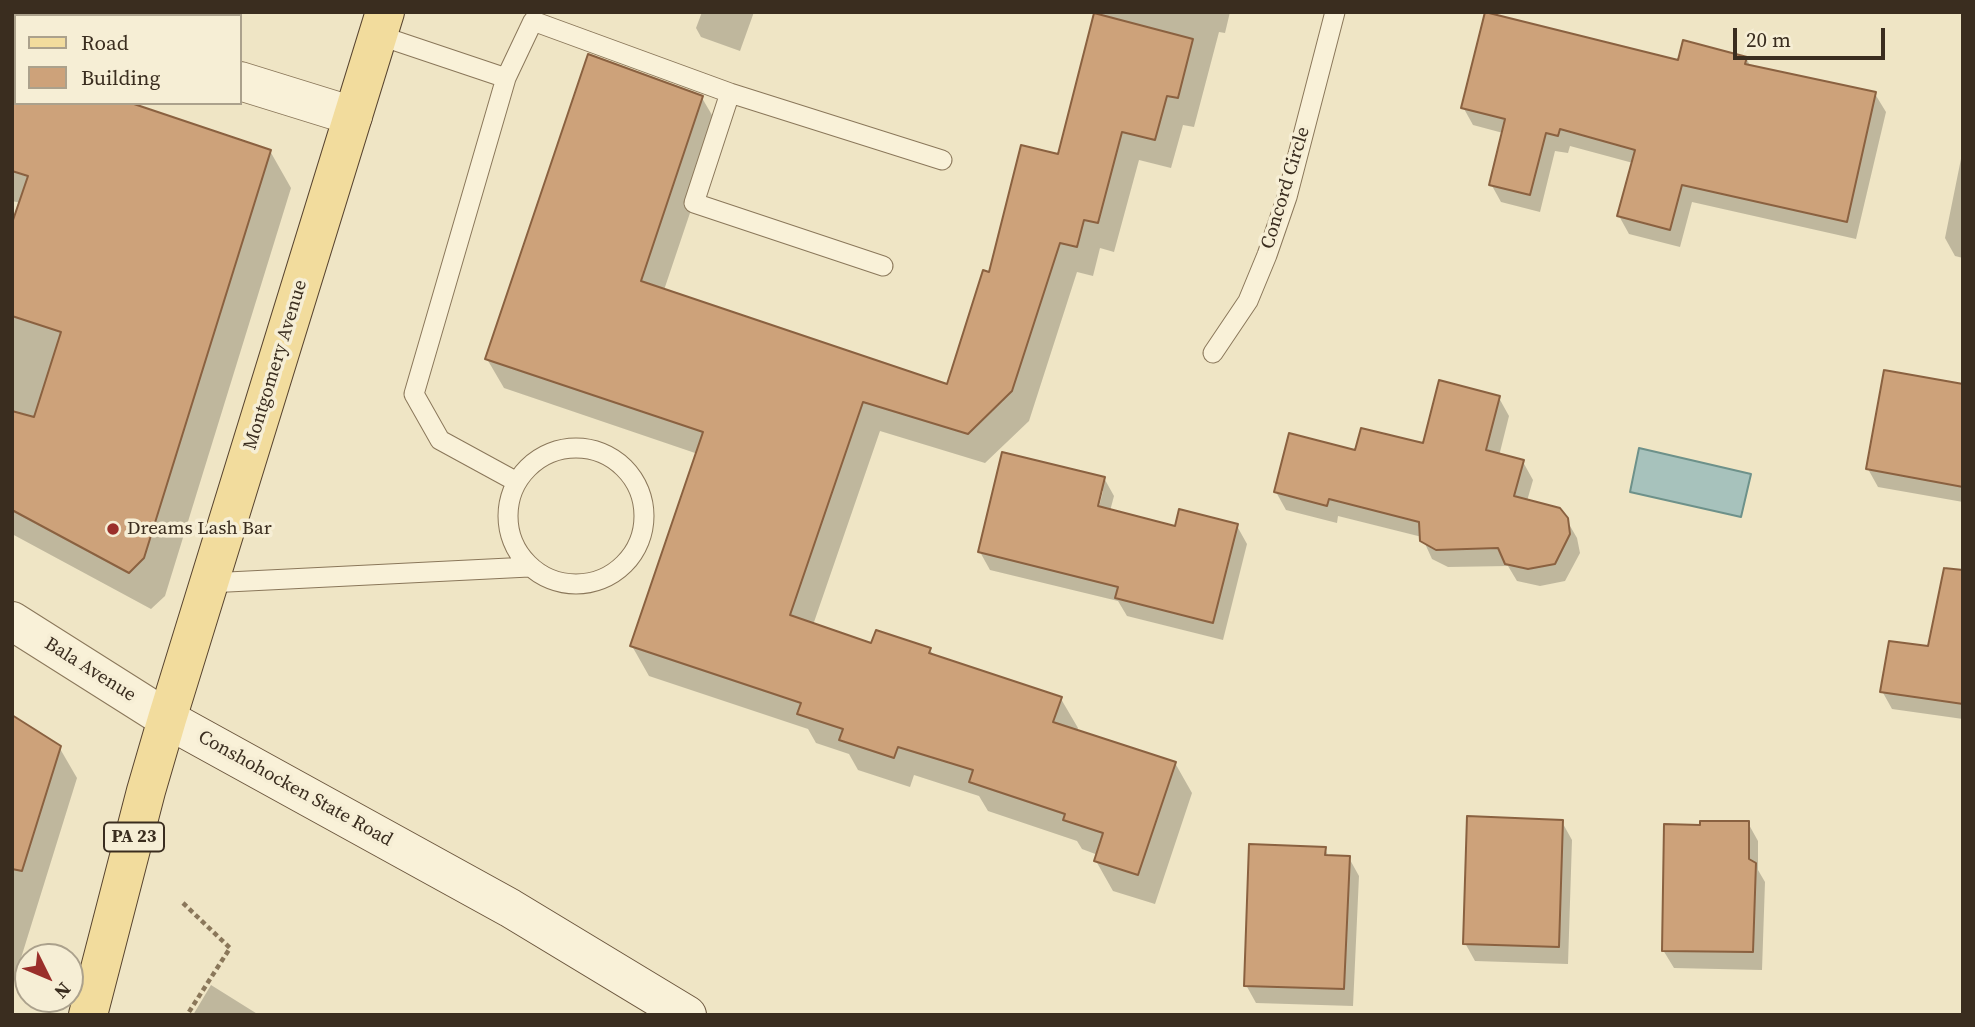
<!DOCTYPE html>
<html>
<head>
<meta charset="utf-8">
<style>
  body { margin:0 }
  #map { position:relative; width:1975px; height:1027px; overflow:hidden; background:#efe5c5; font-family:"Source Serif 4",serif }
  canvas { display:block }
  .frame { position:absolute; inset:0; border:14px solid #3a2d1f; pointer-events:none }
  .legend { position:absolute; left:14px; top:14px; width:228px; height:91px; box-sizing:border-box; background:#f6eed5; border:2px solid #aba18c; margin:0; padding:9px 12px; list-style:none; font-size:21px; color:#3a2d1f }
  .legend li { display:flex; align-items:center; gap:14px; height:35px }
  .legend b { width:35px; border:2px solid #aba18c }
  .north { position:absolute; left:14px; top:943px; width:70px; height:70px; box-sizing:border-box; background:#f6eed5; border:2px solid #aba18c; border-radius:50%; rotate:133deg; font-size:19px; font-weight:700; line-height:28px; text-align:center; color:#3a2d1f }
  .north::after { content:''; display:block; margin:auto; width:24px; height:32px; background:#9a2f2a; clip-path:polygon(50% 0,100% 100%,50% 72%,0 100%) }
  .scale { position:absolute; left:1733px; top:28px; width:152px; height:32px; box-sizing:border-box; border:4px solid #3a2d1f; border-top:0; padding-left:9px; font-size:21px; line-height:24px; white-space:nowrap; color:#3a2d1f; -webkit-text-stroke:5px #f6eed5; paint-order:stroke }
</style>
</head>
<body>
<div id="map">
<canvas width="1975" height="1027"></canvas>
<div class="frame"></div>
<ul class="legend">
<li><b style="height:9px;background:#f2dc9d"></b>Road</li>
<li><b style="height:19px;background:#cda27a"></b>Building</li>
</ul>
<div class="north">N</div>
<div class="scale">20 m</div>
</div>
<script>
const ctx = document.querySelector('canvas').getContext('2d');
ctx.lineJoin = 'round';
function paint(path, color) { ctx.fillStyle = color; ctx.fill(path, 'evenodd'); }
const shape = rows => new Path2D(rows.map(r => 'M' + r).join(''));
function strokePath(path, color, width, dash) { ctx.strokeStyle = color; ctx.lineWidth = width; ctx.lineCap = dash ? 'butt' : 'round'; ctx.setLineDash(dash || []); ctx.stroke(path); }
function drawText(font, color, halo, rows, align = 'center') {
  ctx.font = font + ' "Source Serif 4",serif'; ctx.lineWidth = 7; ctx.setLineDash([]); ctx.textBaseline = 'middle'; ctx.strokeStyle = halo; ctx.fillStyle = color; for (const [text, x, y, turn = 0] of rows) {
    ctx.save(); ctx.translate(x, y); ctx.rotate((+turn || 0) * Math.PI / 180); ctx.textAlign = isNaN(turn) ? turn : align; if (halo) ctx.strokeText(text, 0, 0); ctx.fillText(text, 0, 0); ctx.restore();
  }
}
const water = shape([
  [1639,448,1751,474,1741,517,1630,492,1639,448]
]);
paint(water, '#a7c2bc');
strokePath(water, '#6d918a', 2);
paint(shape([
  [702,12,754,12,740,51,701,37,696,28],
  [1096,12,1230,12,1225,33,1219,32,1194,127,1183,125,1171,168,1139,160,1114,252,1100,248,1093,276,1077,272,1029,421,985,463,880,431,813,625,872,645,930,650,934,656,1061,699,1078,728,1076,732,1175,763,1192,793,1155,904,1113,891,1096,861,1098,855,1082,849,1077,841,988,811,979,796,914,775,910,787,858,770,849,754,816,743,808,729,649,676,632,646,698,454,504,388,487,359,702,98,719,127,664,290,948,386,990,274,1060,156],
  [1746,58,1751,67,1875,94,1886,112,1856,239,1692,202,1680,247,1629,234,1619,216,1633,163,1570,146,1568,153,1555,151,1540,212,1501,202,1491,184,1503,133,1473,125,1463,107,1679,62],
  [12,66,16,67,16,103,270,151,291,188,165,596,151,609,12,534,12,228,21,203,12,201],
  [1963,149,1963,258,1955,256,1945,238],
  [1963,386,1963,502,1878,487,1868,469],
  [1499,398,1509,416,1499,456,1523,462,1533,480,1527,501,1566,519,1577,538,1580,553,1565,581,1540,586,1517,581,1508,566,1448,567,1432,559,1422,537,1338,516,1337,523,1286,510,1276,492,1356,452,1424,445],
  [1104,478,1114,496,1110,511,1177,528,1237,526,1247,544,1223,640,1127,616,1118,601,990,570,980,552],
  [1100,491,1103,491,1097,515,1094,514],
  [1963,571,1963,719,1892,709,1882,691,1929,648],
  [12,717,59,747,77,778,12,987],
  [1562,822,1572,840,1568,964,1475,961,1465,943],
  [1748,823,1758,841,1758,870,1765,882,1762,970,1674,968,1663,950,1702,826],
  [1325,849,1329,857,1349,858,1359,876,1353,1006,1256,1003,1246,985],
  [211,985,259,1015,193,1015]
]), '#0003');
const building = shape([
  [1485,12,1678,60,1683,40,1747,57,1745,64,1876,92,1847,222,1682,185,1670,230,1617,216,1635,150,1560,129,1558,136,1546,133,1530,195,1489,185,1505,119,1461,108,1485,12],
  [1094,13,1193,39,1178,98,1167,96,1155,140,1122,132,1098,223,1084,220,1077,247,1060,243,1012,391,968,434,863,402,790,615,871,643,876,630,931,648,929,653,1062,697,1053,722,1176,762,1138,875,1094,861,1103,833,1063,820,1065,814,969,782,973,770,898,747,894,758,839,740,843,729,797,714,801,703,630,646,703,432,485,359,588,54,703,96,641,281,947,384,983,270,989,272,1021,145,1058,154,1094,13],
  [12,103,131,103,271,150,144,558,129,573,12,510,12,411,34,417,61,332,12,316,12,223,28,176,12,171,12,103],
  [1884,370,1963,384,1963,487,1866,469,1884,370],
  [1439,380,1500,396,1486,450,1524,460,1514,496,1560,508,1568,518,1570,534,1555,564,1528,569,1505,564,1498,548,1436,550,1420,541,1419,522,1329,499,1327,506,1274,492,1289,433,1355,450,1361,428,1423,443,1439,380],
  [1002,452,1105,477,1098,506,1175,526,1179,509,1238,524,1213,623,1115,598,1118,587,978,552,1002,452],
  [1944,568,1963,570,1963,704,1880,692,1889,641,1928,646,1944,568],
  [12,715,61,746,22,871,12,869,12,715],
  [1467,816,1563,820,1559,947,1463,944,1467,816],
  [1700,821,1749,821,1749,859,1756,863,1753,952,1662,951,1664,824,1700,825,1700,821],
  [1249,844,1326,847,1325,855,1350,856,1344,989,1244,986,1249,844]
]);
paint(building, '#cda27a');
strokePath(building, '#8a6140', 2);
const service = shape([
  [378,35,506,78,414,394,440,440,517,482],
  [506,78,533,21,730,93,694,203,883,266],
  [730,93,942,160],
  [1213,353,1248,301,1267,255,1287,197,1335,12],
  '508 516a68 68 0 1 1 136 0a68 68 0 1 1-136 0Z',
  [208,583,529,567]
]);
const minor = shape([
  [17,12,29,16],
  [240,81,353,116]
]);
const tertiary = shape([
  [12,621,167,719]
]);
const secondary = shape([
  [167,719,510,908,687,1015]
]);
const primary = shape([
  [88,1015,146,791,167,719,385,12]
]);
strokePath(service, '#8a775a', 21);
strokePath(minor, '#8a775a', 40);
strokePath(tertiary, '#8a775a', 40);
strokePath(secondary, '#6c573e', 40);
strokePath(primary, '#58442f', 40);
strokePath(shape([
  [183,903,230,948,187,1015]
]), '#8a775a', 4.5, [5, 3.5]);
strokePath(service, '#f9f1d8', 19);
strokePath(minor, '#f9f1d8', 38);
strokePath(tertiary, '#f9f1d8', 38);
strokePath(secondary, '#f9f1d8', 38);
strokePath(primary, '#f2dc9d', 38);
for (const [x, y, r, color] of [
  [113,529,7,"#9a2f2a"]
]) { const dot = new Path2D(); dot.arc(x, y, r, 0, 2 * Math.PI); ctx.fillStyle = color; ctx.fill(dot); strokePath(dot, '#f6eed5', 2.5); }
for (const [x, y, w] of [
  [134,837,60]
]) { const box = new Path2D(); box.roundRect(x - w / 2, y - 14.5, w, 29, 5); ctx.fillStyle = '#f6eed5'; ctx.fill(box); strokePath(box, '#3a2d1f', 2); }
drawText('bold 18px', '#3a2d1f', null, [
  ["PA 23",134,837]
]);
drawText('19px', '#3a2d1f', '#f6eed5', [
  ["Concord Circle",1286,188,-73],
  ["Montgomery Avenue",276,365,-73],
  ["Bala Avenue",90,670,32],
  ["Conshohocken State Road",295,789,29]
]);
drawText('19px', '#3a2d1f', '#f6eed5', [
  ["Dreams Lash Bar",127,529]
], 'left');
</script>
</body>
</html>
